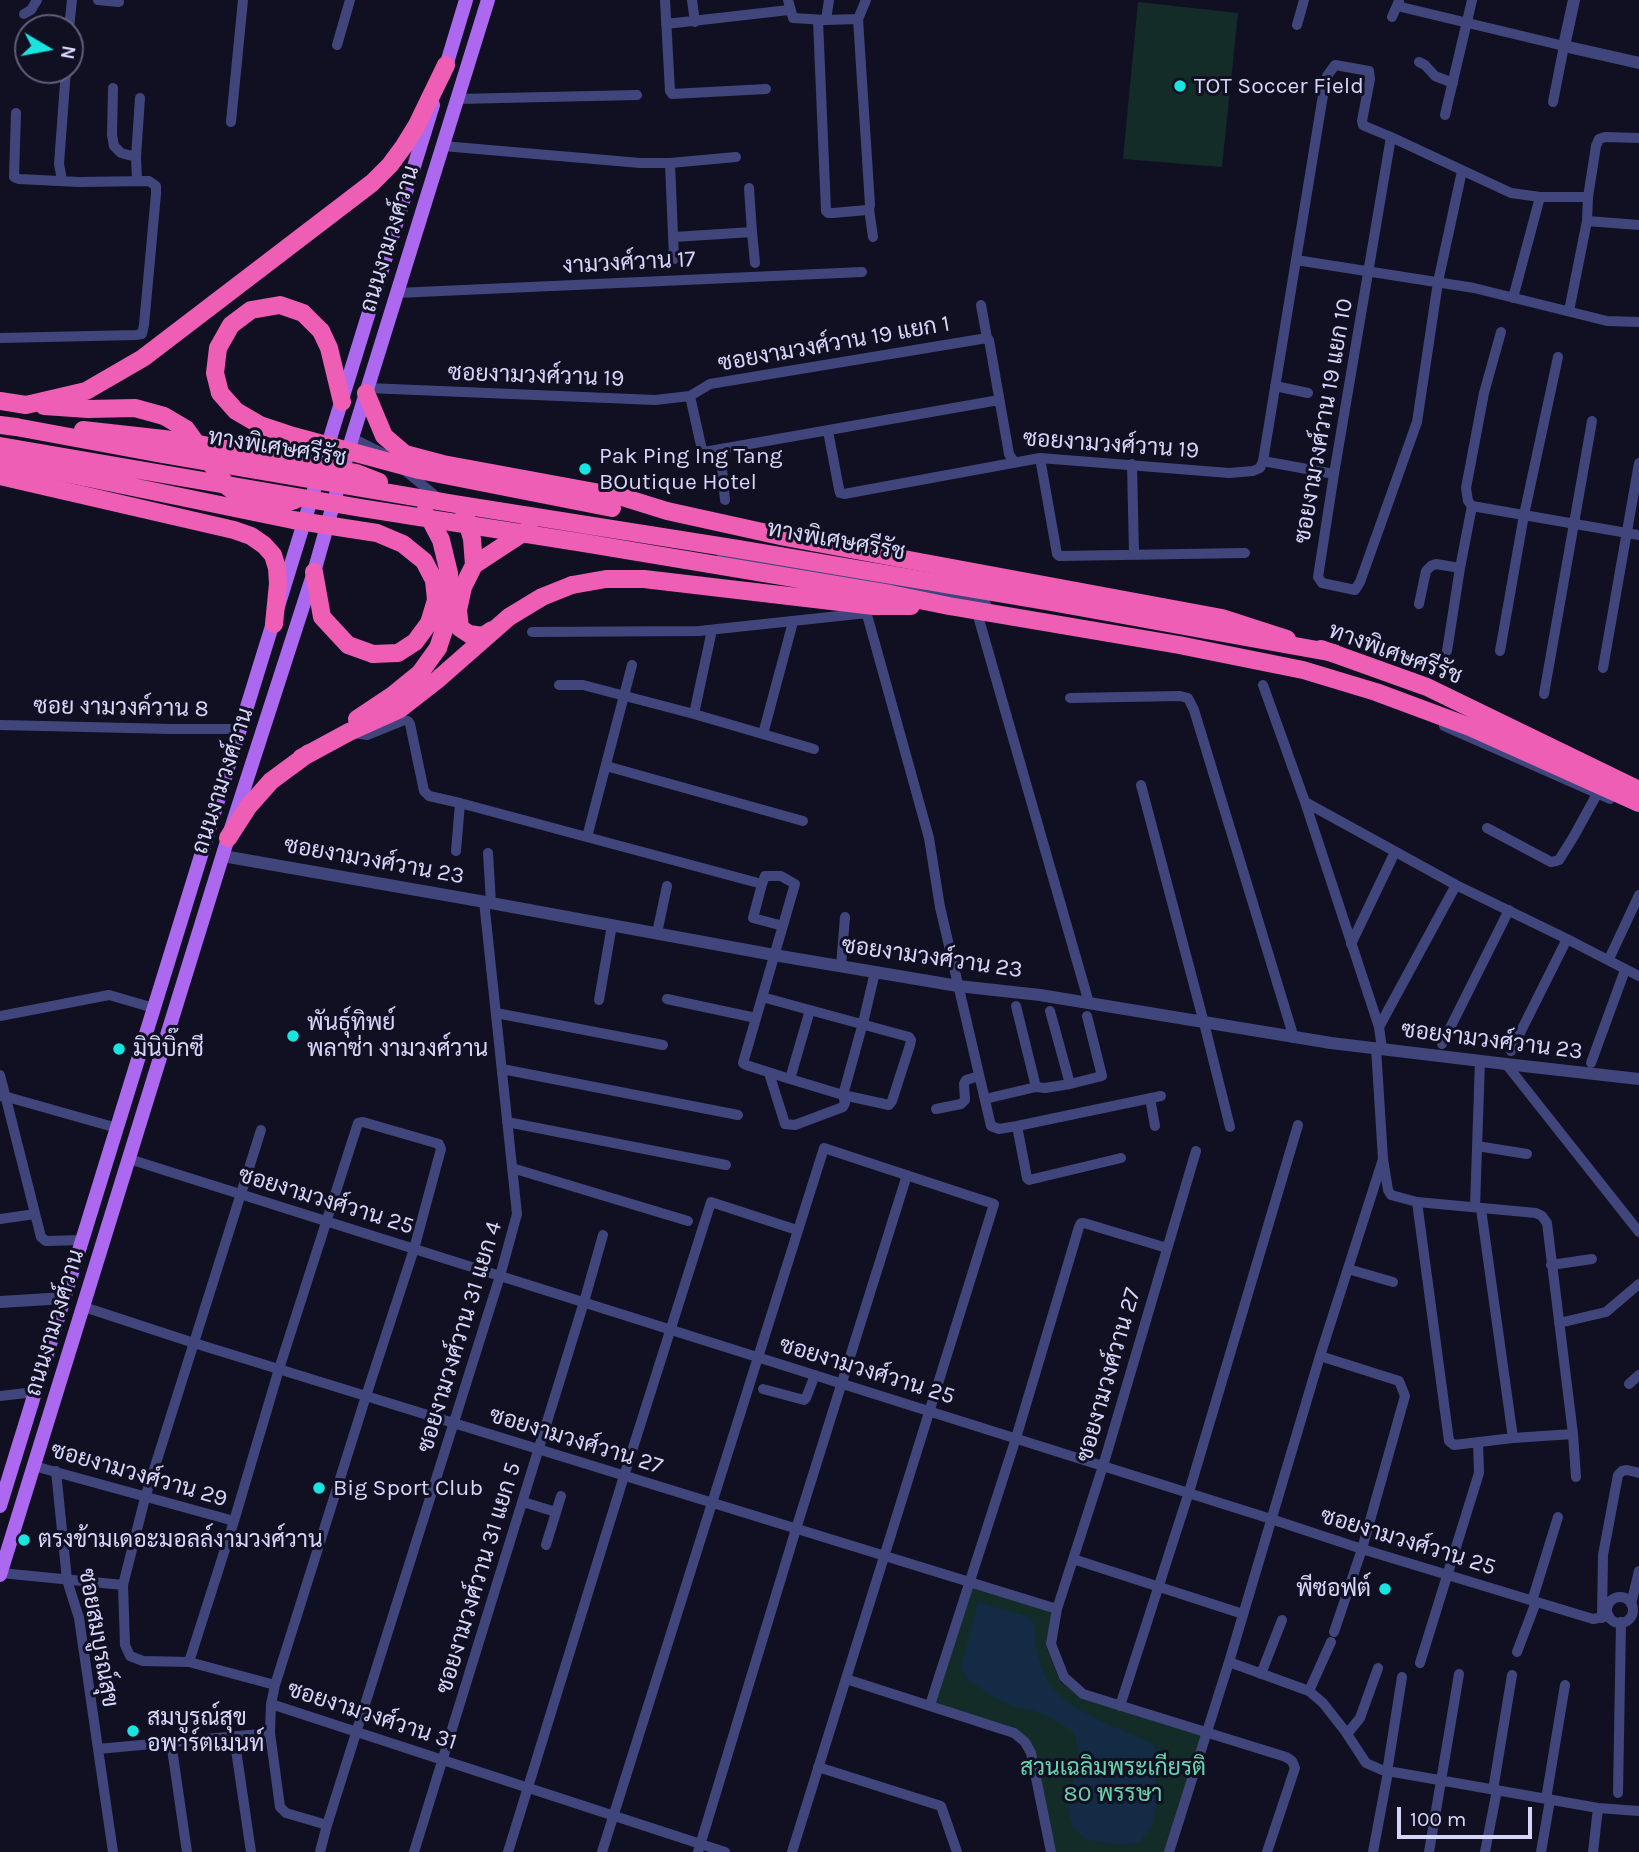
<!DOCTYPE html>
<html>
<head>
<meta charset="utf-8">
<style>
  body { margin:0 }
  #map { position:relative; width:1639px; height:1852px; overflow:hidden; background:#111022; font-family:Karla,sans-serif }
  canvas { display:block }
  .north { position:absolute; left:14px; top:14px; width:70px; height:70px; box-sizing:border-box; background:#111022; border:2px solid #605f79; border-radius:50%; rotate:100deg; font-size:19px; font-weight:700; line-height:28px; text-align:center; color:#d6d6fb }
  .north::after { content:''; display:block; margin:auto; width:24px; height:32px; background:#18e5df; clip-path:polygon(50% 0,100% 100%,50% 72%,0 100%) }
  .scale { position:absolute; left:1397px; top:1807px; width:135px; height:32px; box-sizing:border-box; border:4px solid #d6d6fb; border-top:0; padding-left:9px; font-size:21px; line-height:24px; white-space:nowrap; color:#d6d6fb; -webkit-text-stroke:5px #111022; paint-order:stroke }
</style>
</head>
<body>
<div id="map">
<canvas width="1639" height="1852"></canvas>
<div class="north">N</div>
<div class="scale">100 m</div>
</div>
<script>
const ctx = document.querySelector('canvas').getContext('2d');
ctx.lineJoin = 'round';
function paint(path, color) { ctx.fillStyle = color; ctx.fill(path, 'evenodd'); }
const shape = rows => new Path2D(rows.map(r => 'M' + r).join(''));
function strokePath(path, color, width, dash) { ctx.strokeStyle = color; ctx.lineWidth = width; ctx.lineCap = dash ? 'butt' : 'round'; ctx.setLineDash(dash || []); ctx.stroke(path); }
function drawText(font, color, halo, rows, align = 'center') {
  ctx.font = font + ' Karla,Sarabun,sans-serif'; ctx.lineWidth = 6; ctx.setLineDash([]); ctx.textBaseline = 'middle'; ctx.strokeStyle = halo; ctx.fillStyle = color; for (const [text, x, y, turn = 0] of rows) {
    ctx.save(); ctx.translate(x, y); ctx.rotate((+turn || 0) * Math.PI / 180); ctx.textAlign = isNaN(turn) ? turn : align; if (halo) ctx.strokeText(text, 0, 0); ctx.fillText(text, 0, 0); ctx.restore();
  }
}
paint(shape([
  [1138,2,1238,13,1222,167,1123,159],
  [972,1581,1055,1607,1046,1646,1060,1681,1081,1698,1201,1735,1166,1852,1054,1852,1028,1741,932,1704]
]), '#142c28');
paint(shape([
  [978,1602,1028,1617,1035,1624,1035,1644,1041,1666,1049,1685,1068,1703,1101,1721,1154,1744,1157,1803,1152,1825,1140,1842,1124,1845,1087,1840,1073,1828,1068,1811,1079,1756,1074,1732,1049,1717,1031,1710,1016,1707,995,1698,968,1680,961,1668]
]), '#132b44');
strokePath(shape([
  [98,0,119,2],
  [665,0,670,91,672,94,766,89],
  [692,0,695,22],
  [788,0,793,18,826,20,858,19],
  [1397,6,1564,46,1553,102],
  [24,14,31,10,37,0],
  [1392,17,1399,1],
  [818,20,826,211,828,213,833,213,867,210,869,209,870,205,858,19,866,0],
  [826,20,829,0],
  [666,24,789,10],
  [1297,25,1304,0],
  [69,28,72,0],
  [337,45,350,0],
  [1419,62,1425,65,1435,76,1453,83],
  [113,88,112,135,114,146,121,153,136,157,137,180],
  [457,99,637,95],
  [1445,115,1472,0],
  [231,122,243,0],
  [1391,137,1334,474,1318,577,1322,583,1355,590,1360,582,1417,422,1438,282,1462,171],
  [443,146,640,163,670,163,736,157],
  [136,157,140,98],
  [670,163,674,259],
  [62,180,59,164,66,70],
  [749,188,752,232],
  [869,209,873,237],
  [1587,221,1639,225],
  [674,237,752,232,755,263],
  [1296,260,1474,288,1607,321,1639,322],
  [397,293,862,272],
  [1513,298,1540,197],
  [981,305,987,338,989,340,1009,454,1014,462],
  [1569,311,1587,221,1588,197,1596,146,1599,139,1605,137,1639,138],
  [1501,332,1484,393,1466,488,1468,501,1472,506,1639,535],
  [0,338,136,335,142,334,144,325,156,194,156,186,149,181,79,182,19,179,14,177,16,113],
  [1275,386,1308,393],
  [368,388,655,400,690,396,702,450,704,452,999,400],
  [690,396,710,384,987,338],
  [828,431,839,489,840,493,844,494,1040,458,1229,473,1253,471,1260,468,1263,461,1325,83,1327,76,1335,65,1369,71,1370,79,1362,121,1363,125,1367,127,1391,137,1511,193,1540,197,1588,197],
  [352,438,386,455],
  [720,449,725,500],
  [1040,458,1057,554,1059,556,1245,553],
  [1263,461,1334,474],
  [1132,464,1134,554],
  [403,469,437,497],
  [722,555,986,604],
  [864,604,929,838,940,907,991,1126,999,1129,1017,1126,1161,1096],
  [1419,604,1426,571,1431,566,1436,564,1460,568],
  [976,609,1089,1003],
  [532,632,699,631,867,613],
  [1447,651,1460,568,1472,506],
  [1500,651,1524,515,1558,357],
  [1603,668,1639,463],
  [559,685,583,685,694,714,814,749],
  [1263,685,1305,802,1379,1027,1382,1049],
  [1544,694,1592,421],
  [1070,698,1180,696,1188,698,1194,710,1294,1038],
  [694,714,712,630],
  [0,725,172,729,241,729],
  [1444,726,1610,799],
  [353,733,367,735,404,720,408,721,410,724,424,791,429,796,460,803,762,884,765,876,781,876,795,884,743,1063,746,1065,790,1079,843,1095,889,1105,892,1101,910,1045,911,1040,909,1037,762,997],
  [763,734,793,622],
  [606,766,803,821],
  [1141,785,1204,1023,1230,1127],
  [1305,802,1456,885,1567,939,1639,976],
  [1487,828,1551,862,1556,861,1559,860,1574,836,1597,794],
  [587,837,632,665],
  [456,851,460,803],
  [488,853,491,903],
  [762,884,753,918,783,926],
  [657,933,667,886],
  [1351,944,1395,852],
  [1609,959,1639,895],
  [841,966,845,917],
  [667,999,756,1018],
  [599,1000,612,925],
  [1016,1006,1036,1087],
  [1050,1011,1070,1084],
  [496,1013,663,1045],
  [0,1016,109,995,154,1008],
  [1379,1027,1456,885],
  [1442,1044,1509,910],
  [1376,1048,1383,1159,1388,1190,1391,1195,1417,1202,1536,1213,1542,1216,1547,1223,1573,1434,1576,1477],
  [1511,1051,1567,939],
  [1591,1063,1625,970],
  [1506,1064,1639,1232],
  [502,1069,738,1115],
  [769,1073,785,1124,795,1125,843,1107,845,1103,843,1095,863,1023,875,972],
  [0,1075,41,1237,46,1241,83,1240],
  [790,1079,810,1010],
  [0,1096,4,1096,117,1128],
  [1150,1098,1155,1126],
  [985,1099,1036,1087,1045,1088,1070,1084,1102,1076,1087,1016],
  [936,1109,961,1104,965,1100,964,1084,966,1080,979,1076],
  [507,1122,726,1165],
  [1017,1126,1027,1178,1029,1180,1121,1158],
  [261,1130,145,1498,123,1585,125,1645,130,1656,143,1661,189,1662,275,1685],
  [1477,1146,1527,1154],
  [1196,1151,1103,1466,1057,1609,1051,1644,1064,1677,1083,1694,1286,1757,1292,1761,1295,1768,1267,1852],
  [129,1159,1271,1519,1362,1549,1593,1619,1609,1616],
  [512,1168,688,1221],
  [1417,1202,1449,1441,1454,1445,1513,1438,1573,1434],
  [1475,1207,1480,1061],
  [1481,1209,1513,1438],
  [0,1219,35,1214],
  [1551,1265,1592,1259],
  [1348,1269,1393,1282],
  [84,1307,194,1343,1057,1609],
  [1559,1323,1606,1312,1639,1284],
  [1320,1356,1399,1381,1405,1396,1362,1549,1334,1632],
  [1629,1384,1639,1375],
  [763,1389,804,1400,806,1398,815,1375],
  [0,1396,35,1392],
  [34,1466,234,1521],
  [56,1471,67,1580,79,1618,113,1852],
  [523,1502,556,1512],
  [546,1545,561,1496],
  [1073,1559,1243,1614],
  [1,1573,123,1585],
  '1607 1610a13 13 0 1 1 26 0a13 13 0 1 1-26 0Z',
  [1532,1601,1558,1517],
  [1631,1604,1639,1571],
  [1602,1618,1603,1555,1618,1475,1622,1471,1627,1470,1639,1473],
  [1517,1652,1536,1602],
  [189,1662,234,1521,279,1369,358,1123,363,1122,439,1144,441,1149,414,1249,366,1396,275,1685,271,1704,270,1733,280,1807,286,1813,327,1825],
  [1229,1662,1309,1691,1323,1703,1345,1731,1366,1763,1382,1770,1598,1808,1639,1811],
  [1420,1663,1479,1473,1478,1442],
  [1261,1674,1282,1620],
  [846,1679,1014,1733,1025,1742,1031,1753,1051,1852],
  [1309,1691,1331,1642],
  [271,1704,725,1852],
  [930,1705,1016,1438,1079,1227,1081,1223,1084,1223,1167,1248],
  [1120,1706,1189,1492,1298,1125],
  [1347,1734,1360,1718,1378,1668],
  [234,1736,251,1852],
  [171,1742,187,1852],
  [98,1749,270,1733],
  [818,1767,941,1806,957,1852],
  [1387,1772,1402,1677],
  [1493,1790,1512,1675],
  [1618,1793,1621,1622],
  [1546,1799,1565,1685],
  [320,1852,327,1825,500,1276,517,1214,484,901],
  [414,1852,584,1302,603,1235],
  [508,1852,624,1476,711,1202,797,1230],
  [602,1852,824,1148,994,1204,792,1852],
  [698,1852,796,1529,907,1175],
  [1169,1852,1229,1662,1320,1356,1383,1159],
  [1373,1852,1388,1772],
  [1429,1852,1459,1674],
  [1485,1852,1497,1790],
  [1541,1852,1550,1800],
  [1593,1852,1598,1808]
]), '#40467c', 10);
strokePath(shape([
  [1574,0,1564,46,1639,63],
  [223,856,491,903,774,955,958,986,1040,995,1331,1043,1506,1064,1639,1079],
  [0,1302,65,1298]
]), '#40467c', 12);
strokePath(shape([
  [443,76,466,0],
  [0,1506,433,105],
  [0,1575,228,838,314,572,352,438,488,0]
]), '#ac68ef', 14);
strokePath(shape([
  [321,331,329,348,342,402],
  [366,393,384,436,405,454,443,464,622,497,667,511,785,537,1222,618,1287,639],
  [0,401,26,405,86,391,143,358,372,183,390,165,404,146,417,125,446,65],
  [44,406,88,409,135,408,164,416,186,429,227,486,239,496,286,503,295,500],
  [0,425,16,427],
  [0,460,50,470],
  [0,476,234,530,251,536,264,545,273,555,277,568,278,584,274,624],
  [464,511,472,539,474,565,463,587,458,610,460,628,469,634,483,636,492,630],
  [474,565,529,529],
  [314,572,322,617,348,645,373,654],
  [1321,649,1427,687,1639,790],
  [357,719,393,695,420,673,438,648],
  [301,758,349,732,400,709,436,681,509,617,542,597,572,585],
  [228,838,248,807,271,781,309,753]
]), '#ee5eb5', 18);
strokePath(shape([
  [321,331,303,313,280,305,251,310,231,325,218,348,215,373,220,393,236,411,260,425,293,436,419,470,612,508],
  [16,427,162,454,455,504,738,549,1051,602,1334,653],
  [83,430,164,439,255,453,356,473,379,482],
  [0,446,361,508,584,543,890,594,949,606,1179,645,1303,670,1376,692,1470,727,1639,803],
  [50,470,293,520,377,533,403,544,424,561,434,580,436,600,429,623,415,642,398,653,373,654],
  [424,513,431,521,441,540,449,573,450,612,438,648],
  [572,585,606,579,644,579,874,606,911,606]
]), '#ee5eb5', 18);
for (const [x, y, r, color] of [
  [1180,86,7,"#18e5df"],
  [585,469,7,"#18e5df"],
  [293,1036,7,"#18e5df"],
  [119,1049,7,"#18e5df"],
  [319,1488,7,"#18e5df"],
  [24,1540,7,"#18e5df"],
  [1385,1589,7,"#18e5df"],
  [133,1731,7,"#18e5df"]
]) { const dot = new Path2D(); dot.arc(x, y, r, 0, 2 * Math.PI); ctx.fillStyle = color; ctx.fill(dot); strokePath(dot, '#111022', 2.5); }
drawText('23px', '#d6d6fb', '#111022', [
  ["TOT Soccer Field",1194,86],
  ["Pak Ping Ing Tang",599,456],
  ["BOutique Hotel",599,482],
  ["พันธุ์ทิพย์",307,1023],
  ["พลาซ่า งามวงศ์วาน",307,1049],
  ["มินิบิ๊กซี",133,1049],
  ["Big Sport Club",333,1488],
  ["ตรงข้ามเดอะมอลล์งามวงศ์วาน",38,1540],
  ["พีซอฟต์",1371,1589,"right"],
  ["สมบูรณ์สุข",147,1718],
  ["อพาร์ตเมนท์",147,1744]
], 'left');
drawText('23px', '#d6d6fb', '#111022', [
  ["ถนนงามวงศ์วาน",390,239,-73],
  ["งามวงศ์วาน 17",629,263,-3],
  ["ซอยงามวงศ์วาน 19 แยก 1",834,344,-10],
  ["ซอยงามวงศ์วาน 19",536,376,2],
  ["ซอยงามวงศ์วาน 19 แยก 10",1324,421,-80],
  ["ซอยงามวงศ์วาน 19",1111,445,4],
  ["ทางพิเศษศรีรัช",277,448,9],
  ["ทางพิเศษศรีรัช",836,541,10],
  ["ทางพิเศษศรีรัช",1395,654,20],
  ["ซอย งามวงค์วาน 8",121,708,1],
  ["ถนนงามวงศ์วาน",223,781,-72],
  ["ซอยงามวงศ์วาน 23",374,861,10],
  ["ซอยงามวงศ์วาน 23",932,958,8],
  ["ซอยงามวงศ์วาน 23",1492,1041,7],
  ["ซอยงามวงศ์วาน 25",326,1201,17],
  ["ถนนงามวงศ์วาน",55,1323,-73],
  ["ซอยงามวงศ์วาน 31 แยก 4",460,1337,-73],
  ["ซอยงามวงศ์วาน 25",867,1371,17],
  ["ซอยงามวงศ์วาน 27",1109,1375,-74],
  ["ซอยงามวงศ์วาน 27",576,1441,17],
  ["ซอยงามวงศ์วาน 29",139,1475,16],
  ["ซอยงามวงศ์วาน 25",1408,1542,17],
  ["ซอยงามวงศ์วาน 31 แยก 5",479,1578,-73],
  ["ซอยสมบูรณ์สุข",98,1638,80],
  ["ซอยงามวงศ์วาน 31",372,1716,18]
]);
drawText('23px', '#69d3ab', '#111022', [
  ["สวนเฉลิมพระเกียรติ",1113,1768],
  ["80 พรรษา",1113,1794]
]);
</script>
</body>
</html>
